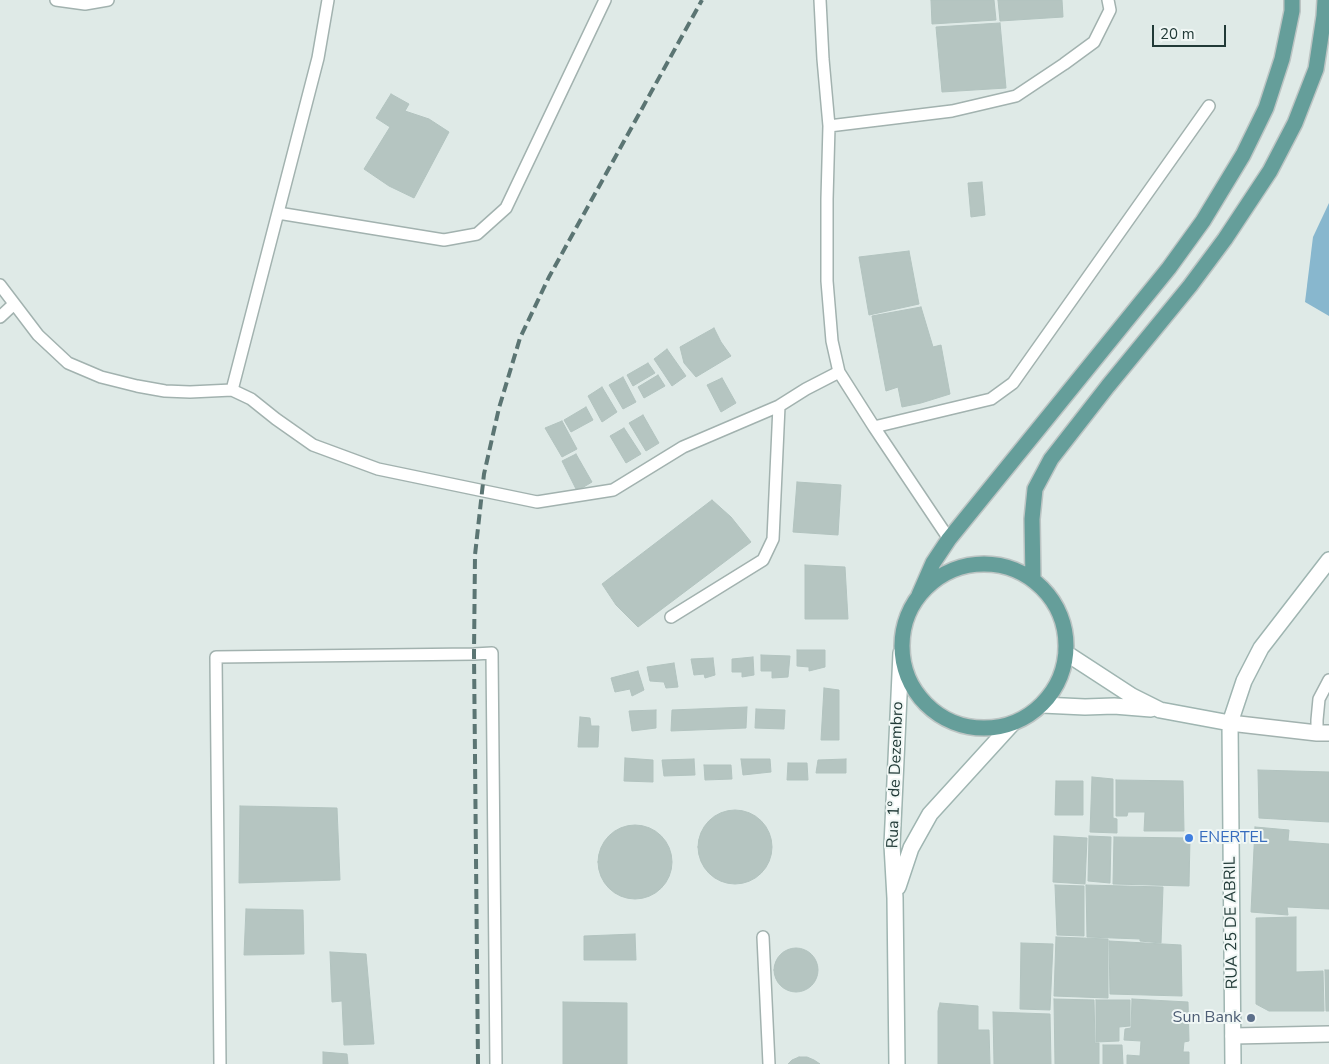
<!DOCTYPE html>
<html>
<head>
<meta charset="utf-8">
<style>
  body { margin:0 }
  #map { position:relative; width:1329px; height:1064px; overflow:hidden; background:#dfeae7; font-family:"Nunito Sans",sans-serif }
  canvas { display:block }
  .scale { position:absolute; left:1152px; top:25px; width:74px; height:22px; box-sizing:border-box; border:2px solid #213a37; border-top:0; padding-left:6px; font-size:15px; line-height:18px; white-space:nowrap; color:#213a37; -webkit-text-stroke:4px #f0f7f5; paint-order:stroke }
</style>
</head>
<body>
<div id="map">
<canvas width="1329" height="1064"></canvas>
<div class="scale">20 m</div>
</div>
<script>
const ctx = document.querySelector('canvas').getContext('2d');
ctx.lineJoin = 'round';
function paint(path, color) { ctx.fillStyle = color; ctx.fill(path, 'evenodd'); }
const shape = rows => new Path2D(rows.map(r => 'M' + r).join(''));
function strokePath(path, color, width, dash) { ctx.strokeStyle = color; ctx.lineWidth = width; ctx.lineCap = dash ? 'butt' : 'round'; ctx.setLineDash(dash || []); ctx.stroke(path); }
function drawText(font, color, halo, rows, align = 'center') {
  ctx.font = font + ' "Nunito Sans",sans-serif'; ctx.lineWidth = 4; ctx.setLineDash([]); ctx.textBaseline = 'middle'; ctx.strokeStyle = halo; ctx.fillStyle = color; for (const [text, x, y, turn = 0] of rows) {
    ctx.save(); ctx.translate(x, y); ctx.rotate((+turn || 0) * Math.PI / 180); ctx.textAlign = isNaN(turn) ? turn : align; if (halo) ctx.strokeText(text, 0, 0); ctx.fillText(text, 0, 0); ctx.restore();
  }
}
paint(shape([
  [1329,203,1329,316,1305,302,1313,237]
]), '#88b7ce');
const building = shape([
  [931,0,994,0,996,20,932,24,931,0],
  [998,0,1062,0,1063,17,1000,21,998,0],
  [1000,23,1006,88,942,92,936,27,1000,23],
  [391,94,409,104,405,111,429,119,449,132,414,198,389,186,364,169,390,127,376,118,391,94],
  [982,182,985,215,971,217,968,183,982,182],
  [909,251,919,304,869,315,859,257,909,251],
  [921,307,933,347,941,345,950,394,921,403,902,407,898,387,886,391,872,316,921,307],
  [714,328,721,342,731,356,696,377,684,363,680,347,714,328],
  [667,349,686,376,672,386,654,359,667,349],
  [648,363,655,373,633,386,627,375,648,363],
  [658,375,665,386,644,398,638,387,658,375],
  [623,377,636,402,623,409,609,385,623,377],
  [722,378,736,403,721,412,707,385,722,378],
  [602,387,617,412,602,422,588,396,602,387],
  [586,407,593,420,571,432,564,420,586,407],
  [643,415,659,443,646,451,629,423,643,415],
  [562,421,577,449,562,457,545,428,562,421],
  [624,428,641,454,626,463,610,436,624,428],
  [576,454,592,482,577,491,562,461,576,454],
  [797,482,841,485,838,535,793,532,797,482],
  [712,500,731,517,751,542,638,627,616,605,602,584,712,500],
  [805,565,845,567,848,619,805,619,805,565],
  [797,650,825,650,825,667,809,671,809,667,797,666,797,650],
  [761,655,790,656,788,677,772,678,772,671,761,671,761,655],
  [753,657,754,675,742,677,742,672,732,672,732,659,753,657],
  [713,658,715,675,705,678,704,674,694,675,691,659,713,658],
  [674,663,678,687,666,688,664,682,650,681,647,667,674,663],
  [638,671,644,690,632,696,630,689,615,692,611,678,638,671],
  [824,688,839,690,839,740,821,740,824,688],
  [747,707,746,728,671,731,672,710,747,707],
  [756,709,785,710,784,729,755,728,756,709],
  [656,710,656,728,632,731,629,711,656,710],
  [580,717,590,718,591,726,599,726,598,747,578,747,580,717],
  [625,758,653,760,653,782,624,781,625,758],
  [694,759,695,775,664,776,662,760,694,759],
  [741,759,770,759,771,772,743,775,741,759],
  [846,759,846,773,816,773,818,760,846,759],
  [788,763,807,763,808,780,787,780,788,763],
  [704,765,731,765,732,779,705,780,704,765],
  [1258,770,1329,772,1329,822,1259,818,1258,770],
  [1092,777,1113,779,1113,818,1117,819,1117,833,1090,832,1092,777],
  [1116,780,1183,781,1184,831,1144,831,1145,812,1128,812,1127,816,1116,816,1116,780],
  [1056,781,1083,781,1083,815,1055,815,1056,781],
  [240,806,337,808,340,880,239,883,240,806],
  '698 847a37 37 0 1 1 74 0a37 37 0 1 1-74 0Z',
  '598 862a37 37 0 1 1 74 0a37 37 0 1 1-74 0Z',
  [1255,827,1289,830,1288,841,1329,844,1329,909,1287,907,1288,915,1251,912,1255,827],
  [1054,836,1087,838,1085,884,1053,882,1054,836],
  [1089,836,1111,837,1110,883,1088,881,1089,836],
  [1114,837,1190,838,1189,886,1113,884,1114,837],
  [1055,885,1084,886,1084,936,1057,935,1055,885],
  [1086,885,1163,887,1161,943,1140,941,1140,939,1087,937,1086,885],
  [246,909,303,910,304,954,244,955,246,909],
  [1296,917,1296,972,1323,971,1324,1011,1269,1011,1256,1004,1256,918,1296,917],
  [635,934,636,960,584,960,584,936,635,934],
  [1056,937,1108,939,1108,998,1054,996,1056,937],
  [1109,941,1181,945,1182,996,1110,994,1109,941],
  [1021,943,1053,944,1050,1010,1020,1009,1021,943],
  '774 970a22 22 0 1 1 44 0a22 22 0 1 1-44 0Z',
  [330,952,366,954,374,1044,344,1045,342,1001,332,1002,330,952],
  [1325,970,1329,970,1329,1011,1326,1011,1325,970],
  [1054,999,1094,1000,1095,1043,1099,1043,1099,1064,1055,1064,1054,999],
  [1132,999,1188,1002,1189,1041,1184,1042,1183,1052,1189,1052,1189,1064,1127,1064,1127,1055,1140,1056,1141,1041,1124,1040,1125,1029,1131,1028,1132,999],
  [1096,1000,1130,1000,1130,1026,1119,1027,1119,1041,1096,1042,1096,1000],
  [563,1002,627,1003,627,1064,563,1064,563,1002],
  [940,1003,978,1006,978,1030,989,1030,990,1064,938,1064,938,1011,940,1003],
  [993,1012,1050,1014,1051,1064,994,1064,993,1012],
  [1103,1045,1122,1045,1123,1064,1103,1064,1103,1045],
  [323,1052,347,1054,348,1064,323,1064,323,1052],
  [799,1057,807,1057,814,1060,820,1064,788,1064,792,1060,799,1057]
]);
paint(building, '#b5c5c1');
strokePath(building, '#b2c3bf', 1);
const lane = shape([
  [56,0,85,4,108,0],
  [328,0,318,58,232,390,251,399,276,419,313,445,378,469,537,502,613,490,683,447,779,406,806,389,839,372],
  [820,0,823,59,829,126,827,199,827,281,832,341,839,372,874,427,949,539],
  [829,126,952,111,1016,96,1064,64,1094,42,1110,10,1108,0],
  [278,213,444,240,477,234,506,208,605,0],
  [0,285,38,335,68,363,101,377,137,386,165,391,190,392,232,390],
  [0,317,14,304],
  [874,427,991,399,1013,383,1209,106],
  [671,617,763,560,773,539,779,406],
  [1317,733,1317,720,1319,699,1329,680],
  [763,937,769,1064],
  [220,1064,216,657,474,654,492,653,496,1064]
]);
const street = shape([
  [1230,723,1317,733,1329,733],
  [1233,1036,1329,1034]
]);
const secondary = shape([
  [1066,653,1132,696,1160,710,1230,723],
  [1042,705,1085,707,1114,706,1151,709],
  [898,887,911,848,930,814,1012,724],
  [897,1064,895,898,892,845,901,653],
  [1233,1064,1230,723,1244,681,1261,648,1329,560]
]);
const primary = shape([
  '902 646a82 82 0 1 1 164 0a82 82 0 1 1-164 0Z',
  [1033,580,1032,519,1035,489,1051,459,1108,386,1190,286,1225,239,1270,171,1295,123,1316,69,1324,16,1325,0],
  [919,595,933,563,949,539,1169,268,1203,221,1243,155,1266,108,1282,59,1292,11,1292,0]
]);
strokePath(lane, '#a2b2af', 14);
strokePath(street, '#a2b2af', 18);
strokePath(secondary, '#9fb5b1', 18);
strokePath(primary, '#bcc4c3', 18);
strokePath(lane, '#fff', 11);
strokePath(street, '#fff', 15);
strokePath(secondary, '#fff', 15);
strokePath(primary, '#659e9a', 15);
strokePath(shape([
  [478,1064,474,654,475,555,484,474,499,408,520,338,549,277,702,0]
]), '#5b7573', 4, [10, 5]);
for (const [x, y, r, color] of [
  [1189,838,5,"#3f7fe0"],
  [1251,1018,5,"#5c6f8a"]
]) { const dot = new Path2D(); dot.arc(x, y, r, 0, 2 * Math.PI); ctx.fillStyle = color; ctx.fill(dot); strokePath(dot, '#f0f7f5', 2); }
drawText('16px', '#213a37', '#f0f7f5', [
  ["Rua 1º de Dezembro",896,775,-88],
  ["RUA 25 DE ABRIL",1232,923,-91]
]);
drawText('16px', '#366cbe', '#f0f7f5', [
  ["ENERTEL",1199,838]
], 'left');
drawText('16px', '#4e5e75', '#f0f7f5', [
  ["Sun Bank",1241,1018]
], 'right');
</script>
</body>
</html>
